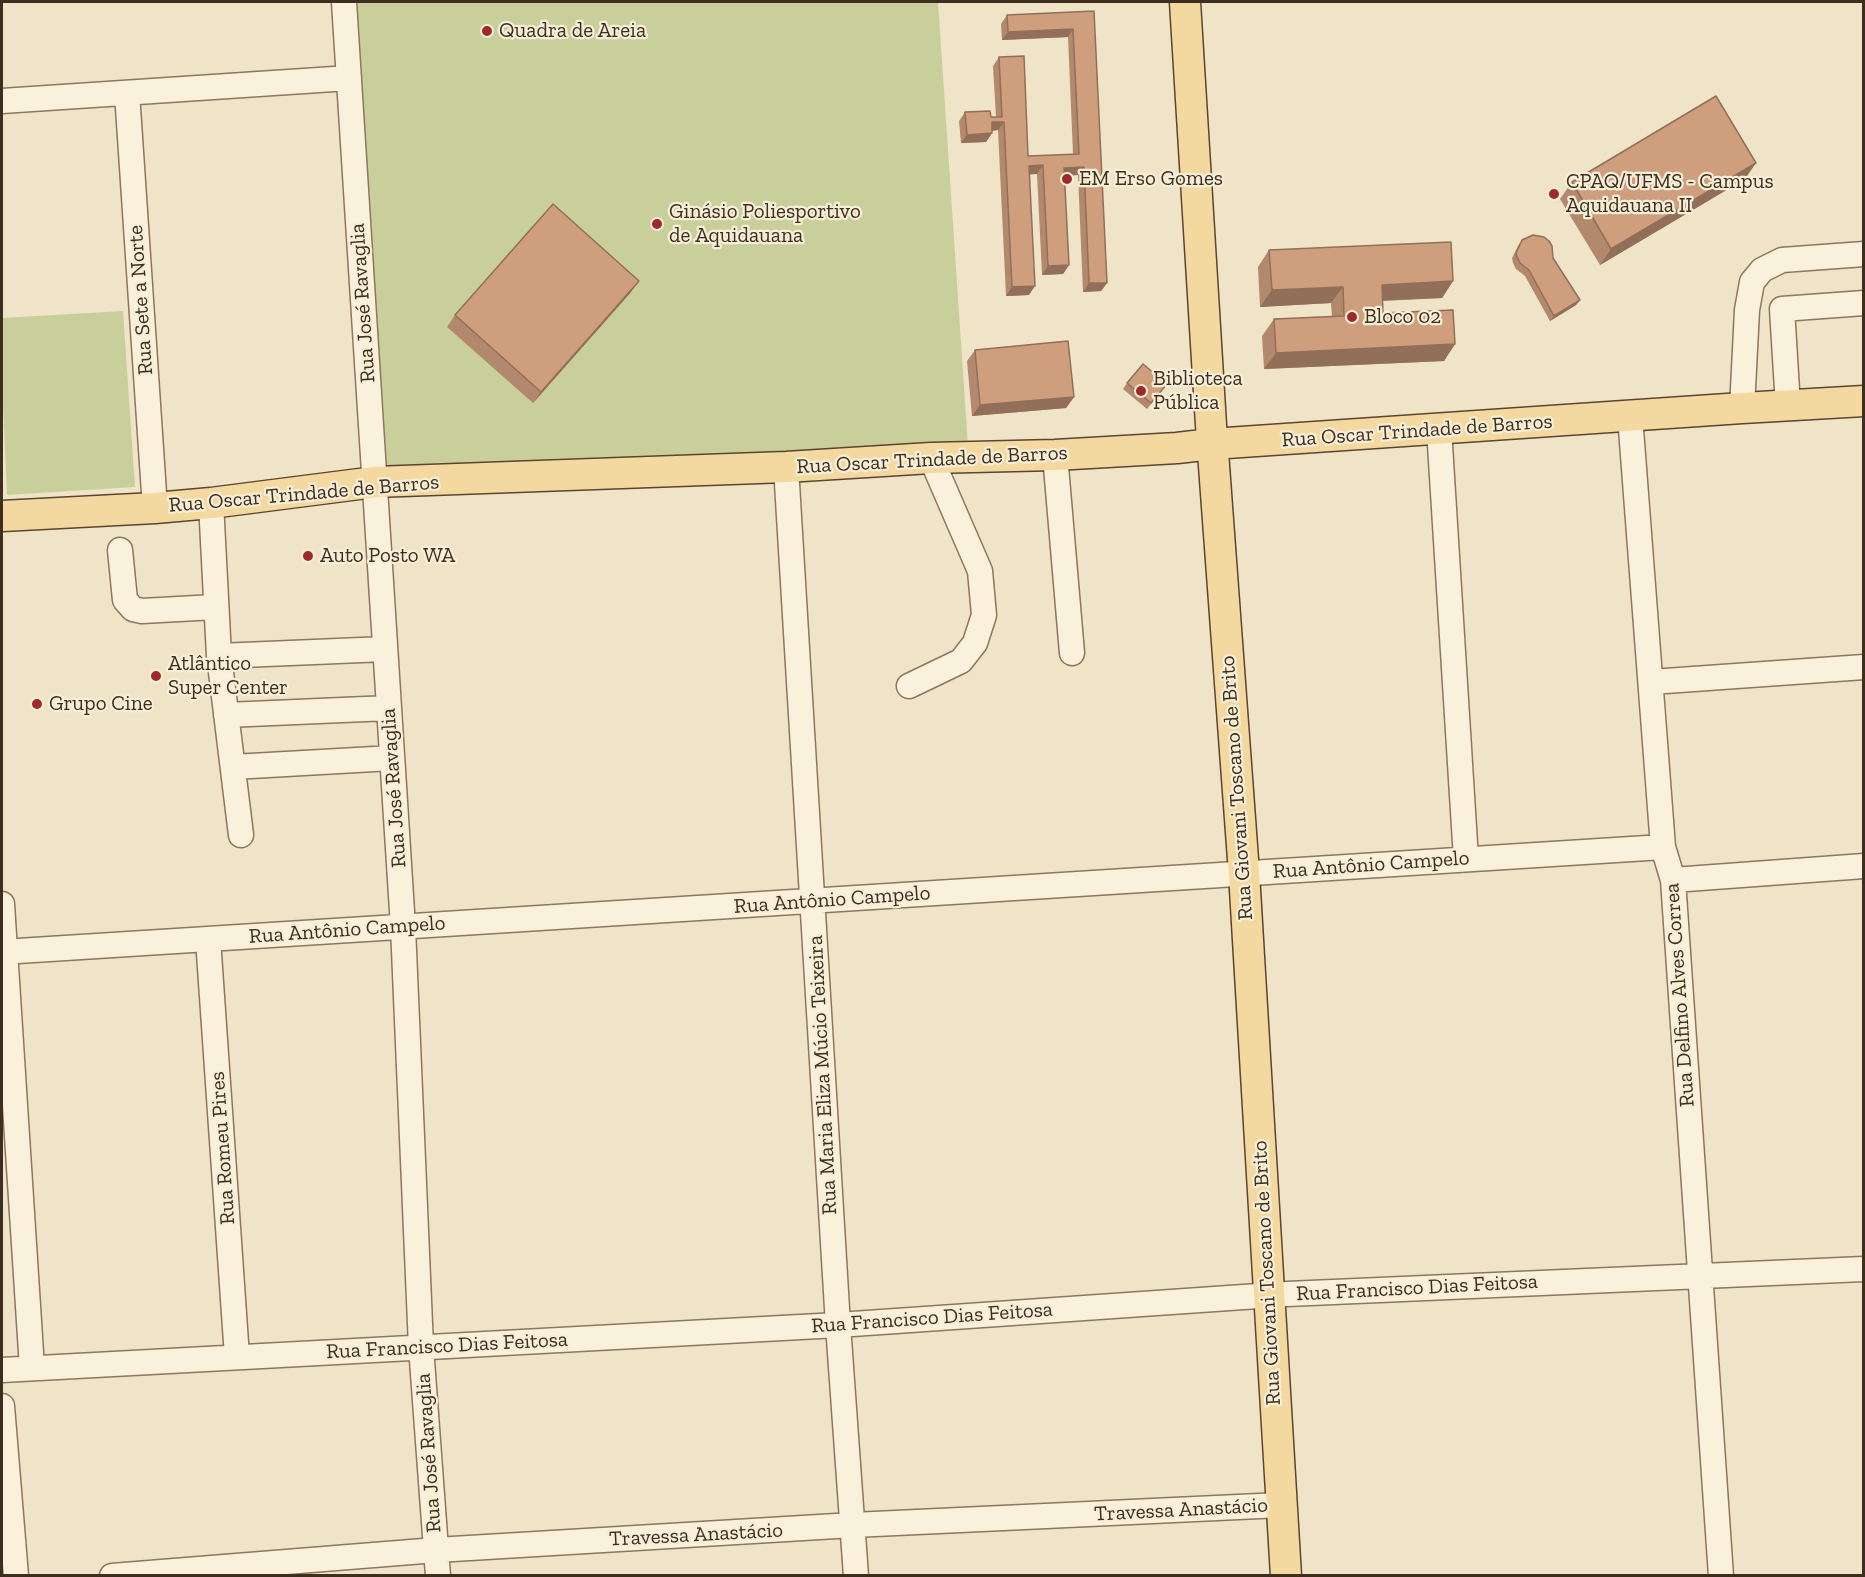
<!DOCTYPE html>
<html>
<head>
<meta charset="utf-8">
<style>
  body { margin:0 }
  #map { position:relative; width:1865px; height:1577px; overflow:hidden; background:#f0e4c8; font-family:"Zilla Slab",serif }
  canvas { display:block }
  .frame { position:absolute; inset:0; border:3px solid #3d2e20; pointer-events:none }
</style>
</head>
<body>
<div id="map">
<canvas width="1865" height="1577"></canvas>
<div class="frame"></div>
</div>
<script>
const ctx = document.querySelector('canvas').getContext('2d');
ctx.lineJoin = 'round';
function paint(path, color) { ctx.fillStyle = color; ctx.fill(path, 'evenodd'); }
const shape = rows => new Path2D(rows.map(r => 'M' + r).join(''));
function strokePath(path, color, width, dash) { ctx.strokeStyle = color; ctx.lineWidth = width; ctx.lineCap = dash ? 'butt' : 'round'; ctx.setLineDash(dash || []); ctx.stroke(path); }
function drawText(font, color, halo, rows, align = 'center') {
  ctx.font = font + ' "Zilla Slab",serif'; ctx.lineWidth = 4.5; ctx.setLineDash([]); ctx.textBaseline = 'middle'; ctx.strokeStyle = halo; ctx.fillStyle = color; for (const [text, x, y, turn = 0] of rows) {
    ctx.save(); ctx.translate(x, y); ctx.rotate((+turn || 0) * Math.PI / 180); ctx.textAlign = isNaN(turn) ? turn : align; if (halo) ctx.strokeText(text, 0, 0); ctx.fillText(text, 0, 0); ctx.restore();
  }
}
paint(shape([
  [351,2,938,2,968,446,375,482],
  [123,311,135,487,7,495,2,381,2,318]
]), '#c9cf9b');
const minor = shape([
  [344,2,403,927,421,1347,438,1576],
  [127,93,155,508],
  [2,101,349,78],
  [1788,406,1782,309,1864,303],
  [1742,408,1747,310,1752,282,1762,270,1782,260,1864,254],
  [1630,416,1663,847,1673,880,1721,1576],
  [1439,429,1466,859],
  [1055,455,1072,653],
  [786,467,838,1325,856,1576],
  [211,503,219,656,385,649],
  [120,550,125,600,133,609,142,611,215,607],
  [219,656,241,835],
  [1651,682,1864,667],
  [909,686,961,661,975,643,984,615,980,571,931,458],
  [226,715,389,708],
  [233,767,392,758],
  [1673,880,1864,866],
  [2,904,32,1368],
  [208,939,237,1357],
  [2,952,1663,847],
  [2,1370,838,1325,1287,1294,1864,1269],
  [2,1406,16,1576],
  [112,1576,436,1550,853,1525,1281,1505]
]);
const major = shape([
  [1185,2,1211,425,1244,873,1286,1576],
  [2,516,155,508,211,503,375,482,786,467,931,458,1055,455,1177,448,1212,444,1742,408,1864,401]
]);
strokePath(minor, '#8d765c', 27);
strokePath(major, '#5b4430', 33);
strokePath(minor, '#faf1dc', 24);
strokePath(major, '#f3d9a0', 30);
paint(shape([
  [1094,11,1107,283,1101,291,1083,292,1078,175,1064,176,1069,265,1063,274,1042,275,1037,174,1029,174,1029,295,1006,296,998,130,992,131,992,133,986,142,961,143,959,121,965,112,991,117,996,117,993,66,999,57,1028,156,1073,154,1068,37,1002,40,1001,24,1007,15],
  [1745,179,1600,265,1560,199,1572,182],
  [1522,240,1553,258,1580,300,1576,305,1550,321,1525,276,1516,269,1513,263,1512,258,1518,246],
  [1269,250,1453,281,1442,298,1383,301,1383,313,1455,344,1444,361,1264,369,1262,336,1274,319,1332,317,1331,303,1260,307,1258,267],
  [631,292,533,403,447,327,455,315],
  [975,350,1074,397,1066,408,972,416,967,361],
  [1127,383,1167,384,1147,409,1123,389]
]), '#b2896c');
paint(shape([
  [1073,29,1068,37,1002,40,1008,32],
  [992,122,1004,122,998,130,986,131],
  [992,133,986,142,961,143,967,135],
  [1756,163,1745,179,1600,265,1611,249],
  [1043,165,1037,174,1023,175,1029,166],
  [1084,167,1078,175,1058,176,1064,168],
  [1069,265,1063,274,1042,275,1048,266],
  [639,281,631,292,533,403,541,392],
  [1453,281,1442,298,1371,301,1382,285],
  [1089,283,1107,283,1101,291,1083,292],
  [1035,286,1029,295,1006,296,1012,287],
  [1343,287,1331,303,1260,307,1272,290],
  [1580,300,1576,305,1550,321,1554,316],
  [1455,344,1444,361,1264,369,1276,353],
  [1074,397,1066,408,972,416,980,405]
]), '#916f58');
const building = shape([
  [1094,11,1107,283,1089,283,1084,167,1064,168,1069,265,1048,266,1043,165,1029,166,1035,286,1012,287,1004,122,992,122,992,133,967,135,965,112,990,111,991,117,1002,117,999,57,1024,56,1028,156,1079,154,1073,29,1008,32,1007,15,1094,11],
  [1716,96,1756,163,1611,249,1572,182,1716,96],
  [553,204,639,281,541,392,455,315,553,204],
  [1533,235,1544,237,1549,241,1552,246,1553,258,1580,300,1554,316,1529,270,1520,263,1517,257,1516,253,1522,240,1533,235],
  [1451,242,1453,281,1382,285,1383,313,1453,310,1455,344,1276,353,1274,319,1344,316,1343,287,1272,290,1269,250,1451,242],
  [1068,341,1074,397,980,405,975,350,1068,341],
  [1143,364,1167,384,1151,403,1127,383,1143,364]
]);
paint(building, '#cf9f7d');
strokePath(building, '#916f58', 1.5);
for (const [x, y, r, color] of [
  [487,31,6,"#9e2a2b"],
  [1067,179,6,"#9e2a2b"],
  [1554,194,6,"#9e2a2b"],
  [657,224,6,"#9e2a2b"],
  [1352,317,6,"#9e2a2b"],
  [1141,391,6,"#9e2a2b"],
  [308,556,6,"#9e2a2b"],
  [156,676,6,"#9e2a2b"],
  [37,704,6,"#9e2a2b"]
]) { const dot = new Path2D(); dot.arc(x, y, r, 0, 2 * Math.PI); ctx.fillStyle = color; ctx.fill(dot); strokePath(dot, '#f7eed8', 2); }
drawText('21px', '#3d2e20', '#f7eed8', [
  ["Quadra de Areia",499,31],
  ["EM Erso Gomes",1079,179],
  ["CPAQ/UFMS - Campus",1566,182],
  ["Aquidauana II",1566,206],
  ["Ginásio Poliesportivo",669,212],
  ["de Aquidauana",669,236],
  ["Bloco 02",1364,317],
  ["Biblioteca",1153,379],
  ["Pública",1153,403],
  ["Auto Posto WA",320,556],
  ["Atlântico",168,664],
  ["Super Center",168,688],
  ["Grupo Cine",49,704]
], 'left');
drawText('21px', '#3d2e20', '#f7eed8', [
  ["Rua Sete a Norte",141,300,-94],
  ["Rua José Ravaglia",363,303,-94],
  ["Rua Oscar Trindade de Barros",1417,431,-4],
  ["Rua Oscar Trindade de Barros",932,460,-3],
  ["Rua Oscar Trindade de Barros",304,494,-5],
  ["Rua José Ravaglia",394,788,-94],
  ["Rua Giovani Toscano de Brito",1237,788,-94],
  ["Rua Antônio Campelo",1371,865,-4],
  ["Rua Antônio Campelo",832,900,-4],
  ["Rua Antônio Campelo",347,930,-4],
  ["Rua Delfino Alves Correa",1680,995,-94],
  ["Rua Maria Eliza Múcio Teixeira",823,1075,-93],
  ["Rua Romeu Pires",223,1148,-94],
  ["Rua Giovani Toscano de Brito",1267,1273,-93],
  ["Rua Francisco Dias Feitosa",1417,1288,-3],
  ["Rua Francisco Dias Feitosa",932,1318,-4],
  ["Rua Francisco Dias Feitosa",447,1346,-3],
  ["Rua José Ravaglia",429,1453,-94],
  ["Travessa Anastácio",1181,1510,-3],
  ["Travessa Anastácio",696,1535,-3]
]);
</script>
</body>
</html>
